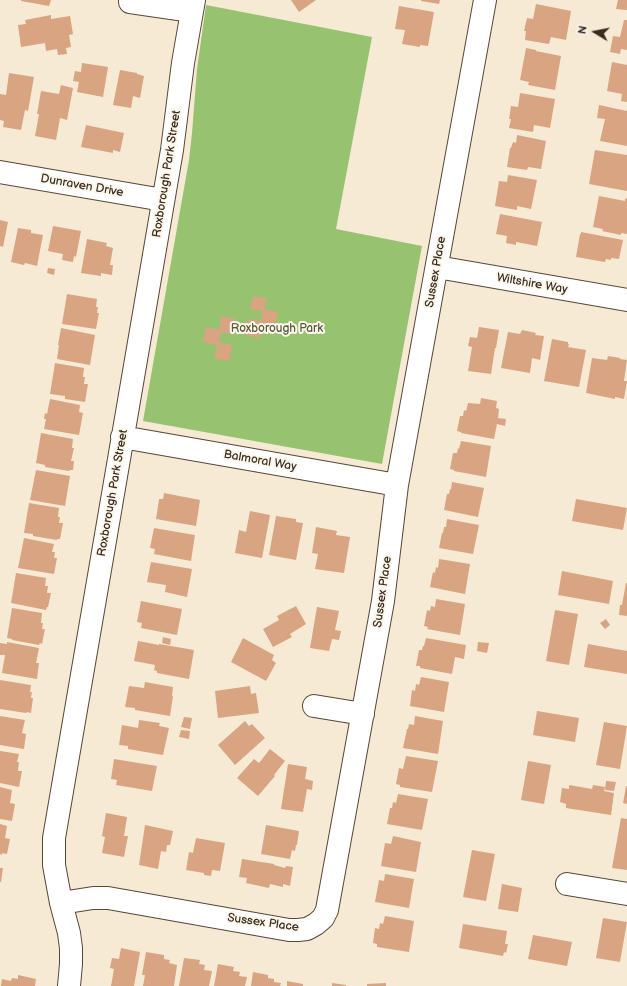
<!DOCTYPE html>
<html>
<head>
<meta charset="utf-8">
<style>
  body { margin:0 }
  #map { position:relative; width:627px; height:986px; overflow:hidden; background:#f7ead5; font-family:"Balsamiq Sans",sans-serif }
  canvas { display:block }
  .north { position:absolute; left:575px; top:12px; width:40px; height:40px; -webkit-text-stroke:3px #fbf7ec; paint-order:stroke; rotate:280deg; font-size:11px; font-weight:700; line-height:16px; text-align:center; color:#3b2a1e }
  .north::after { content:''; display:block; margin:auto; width:14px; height:18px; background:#3b2a1e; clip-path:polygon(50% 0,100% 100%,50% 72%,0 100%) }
</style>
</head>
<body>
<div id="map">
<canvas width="627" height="986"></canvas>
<div class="north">N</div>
</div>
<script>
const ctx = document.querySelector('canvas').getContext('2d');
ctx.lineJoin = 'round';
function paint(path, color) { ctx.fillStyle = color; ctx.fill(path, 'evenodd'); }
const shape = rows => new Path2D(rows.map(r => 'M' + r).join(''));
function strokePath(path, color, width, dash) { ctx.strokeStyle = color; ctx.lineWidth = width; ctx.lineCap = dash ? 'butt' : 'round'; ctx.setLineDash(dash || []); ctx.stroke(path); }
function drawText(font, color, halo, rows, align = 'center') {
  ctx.font = font + ' "Balsamiq Sans",sans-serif'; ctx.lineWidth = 4; ctx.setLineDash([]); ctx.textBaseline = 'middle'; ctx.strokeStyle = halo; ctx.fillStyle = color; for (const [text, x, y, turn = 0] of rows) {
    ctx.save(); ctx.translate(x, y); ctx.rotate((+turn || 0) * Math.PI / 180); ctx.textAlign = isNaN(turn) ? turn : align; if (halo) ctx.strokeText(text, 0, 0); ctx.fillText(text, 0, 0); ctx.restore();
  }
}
paint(shape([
  [206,5,372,37,336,229,422,246,382,464,143,421,189,160,192,133,197,69]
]), '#97c371');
paint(shape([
  [21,0,51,0,49,6,21,1],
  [291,0,316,0,299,12],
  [421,0,440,0,439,4,421,1],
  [618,0,627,0,627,10,616,9],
  [536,4,571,11,566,40,551,37,549,44,525,40,526,31,524,31,527,18,533,19],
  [399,6,434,12,428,46,420,45,420,47,402,44,405,30,395,29],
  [51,15,51,19,70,16,73,34,69,35,71,47,66,48,67,54,58,55,57,49,46,51,45,43,21,47,18,25,26,24,25,20],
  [624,20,627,20,627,50,621,49,620,54,610,52,613,36,620,37],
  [526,48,536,50,536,51,561,56,555,90,528,85,529,82,520,80],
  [612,62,627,65,627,102,621,101,622,94,607,91],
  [82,63,108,67,103,97,77,92,79,82,73,81,75,71,81,72],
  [120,70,137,73,137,74,144,76,140,98,133,96,131,108,113,105],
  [9,73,34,77,28,111,25,110,21,130,3,127,4,121,0,120,0,94,6,95],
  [61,85,73,88,67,120,60,118,56,140,35,136,39,114,37,114,41,91,59,94],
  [520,93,555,99,550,128,534,125,533,132,509,128,511,119,509,119,511,106,518,107],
  [599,105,627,111,627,146,600,141,605,119,597,118],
  [86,125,124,133,120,152,113,150,113,153,81,147],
  [517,135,546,141,541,169,528,167,527,170,507,167,510,148,511,148,513,142,516,143],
  [595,150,627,155,627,191,589,184],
  [508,175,537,180,531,209,517,206,517,210,495,206,499,181,507,182],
  [599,196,625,201,625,198,627,199,627,234,621,233,621,235,602,231,603,229,593,227],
  [500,214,542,222,537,246,516,242,516,245,506,243,507,236,496,234],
  [0,220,8,222,3,247,0,246],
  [53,226,81,231,76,257,74,256,73,262,62,260,63,254,48,251],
  [18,228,31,230,31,233,43,235,37,266,25,263,24,265,11,262],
  [581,232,623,240,619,259,611,258,611,260,606,259,605,262,576,257,580,234,581,234],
  [87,239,107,243,106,246,113,248,110,265,113,265,112,275,101,273,101,276,81,273],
  [48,268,55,269,54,275,47,273],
  [67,294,97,299,96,307,98,307,97,313,99,313,96,329,62,324],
  [253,296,267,298,264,309,278,312,275,328,262,325,260,338,245,335,248,319,261,321,262,311,250,309],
  [221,316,236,319,233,334,221,332,219,342,232,345,229,361,214,358,217,345,203,342,206,327,219,330],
  [479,327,499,330,496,348,495,348,491,374,468,371,472,347,468,346,470,337,477,338],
  [61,328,95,335,90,365,57,359,59,345,58,345],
  [522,330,536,333,535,335,544,336,540,360,532,358,530,373,501,368,508,332,520,334],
  [552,339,568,342,568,344,569,344,568,347,586,350,579,387,544,381],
  [608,356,620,358,620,359,627,360,624,381,627,381,624,399,615,397,615,399,586,393,592,358,607,360],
  [55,363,84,368,83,377,85,377,84,384,88,384,85,402,65,399,65,396,50,394],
  [481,398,497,401,496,408,499,409,498,418,506,419,505,426,497,424,494,439,461,433,461,432,457,431,460,416,463,416,464,410,466,411,468,403,480,404],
  [50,399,80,405,79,412,83,413,79,435,44,429,46,419,44,419,45,413,47,414],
  [41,433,73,439,72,448,74,448,71,461,74,461,73,470,70,470,69,471,45,467,45,465,36,463],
  [461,441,491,446,486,477,454,471,454,470,450,469,453,453,457,453,458,448,459,449],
  [36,470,70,476,65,506,30,500],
  [452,482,484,488,478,517,444,510,447,494,449,494,450,489,451,489],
  [164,493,200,500,196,526,156,519,159,499,163,499],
  [576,499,627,508,623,530,572,521],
  [29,503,59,508,58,517,60,517,59,523,63,523,60,539,57,539,57,540,33,536,33,534,24,533],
  [250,511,270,515,262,558,235,553,239,530,246,532],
  [276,516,296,519,296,522,303,523,296,560,269,555],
  [447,519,479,525,473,554,439,548,442,533,443,533,444,527,446,527],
  [316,527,337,531,336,535,350,537,344,573,315,569,318,554,312,553],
  [154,528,195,535,191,561,154,554,155,549,150,548],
  [24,538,54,544,52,552,55,552,54,558,57,558,54,574,18,568],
  [439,559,470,564,465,594,430,587,433,572,435,573,436,567,438,568],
  [151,562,192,569,187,597,165,592,166,585,147,582],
  [562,571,613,581,609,604,558,595],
  [16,573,46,578,45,586,48,586,47,593,51,593,48,607,47,607,46,610,11,603],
  [626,583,627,583,627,616,619,615,620,605,622,605],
  [436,599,465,604,460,635,427,629,428,627,424,626,427,610,430,611,431,606,435,607],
  [141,601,182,609,177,635,141,628,142,623,137,622],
  [296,606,306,624,290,634,292,637,273,647,263,629,279,620,277,616],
  [317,607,339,611,335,630,341,631,339,640,332,639,329,651,310,648],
  [12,608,42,613,41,623,43,623,42,629,45,629,42,644,40,643,39,645,12,640,12,639,7,638],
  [555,610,578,614,569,665,546,661],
  [606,619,610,625,605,629,600,623],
  [163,637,171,639,170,645,162,643],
  [243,638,274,655,272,660,276,663,266,681,231,662],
  [426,638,466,645,464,659,455,657,452,674,420,668,420,666,416,666,419,650,422,650,423,646,424,646],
  [138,641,159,645,159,644,194,650,189,679,157,673,157,671,154,670,155,665,134,661],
  [7,642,39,648,36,663,39,663,37,679,2,673,5,655,0,655,0,643,7,644],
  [478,642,489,643,487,653,477,651],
  [588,644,627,651,627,674,584,667],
  [421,677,449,682,444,712,410,706,412,690,415,691,416,684,419,685],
  [0,680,31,685,30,692,32,692,31,698,33,698,31,713,27,712,26,713,0,709],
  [145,682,173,687,172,696,173,696,170,716,135,710,135,708,125,707,129,686,144,688],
  [250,686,251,694,256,693,259,713,218,718,215,691],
  [537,711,579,718,575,742,533,735],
  [0,716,25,720,22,733,26,734,24,749,0,745],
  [415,716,443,721,438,754,403,748,407,729,408,729,409,724,414,725],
  [184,717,192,718,190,729,181,727],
  [139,720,160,723,159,726,169,728,163,755,128,749,128,746,119,745,122,725,138,728],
  [245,721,249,726,252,724,265,738,235,765,218,745],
  [604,722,627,726,620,769,596,765],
  [181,730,190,731,189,739,179,737],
  [270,749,285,761,274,775,275,776,258,796,237,778,254,759,259,763],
  [0,751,19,754,17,762,19,762,18,771,22,771,19,787,0,783],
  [406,756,438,761,432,792,400,787,400,785,396,784,399,768,403,769],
  [114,759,157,766,152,791,116,785,117,780,111,779],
  [528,761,551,765,544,804,521,800],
  [288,764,307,767,305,779,313,781,312,790,307,789,303,812,281,809],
  [606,781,616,782,614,791,605,790],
  [569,785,592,789,593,785,605,787,604,791,614,793,611,815,566,808,566,804,560,802,562,788,569,789],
  [626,786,627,786,627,804,623,803],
  [0,787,12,790,10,803,15,804,12,821,0,819],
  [398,794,428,799,422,830,387,824,390,808,392,808,393,802,396,803],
  [106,813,127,817,124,836,128,836,124,857,102,853,105,837,102,836],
  [621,818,627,819,627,870,612,868],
  [0,824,7,826,5,838,10,839,7,854,2,853,2,855,0,854],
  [145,825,173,831,170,845,167,845,166,852,161,851,158,869,139,865],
  [266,825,299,831,297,845,296,845,295,851,292,850,290,859,261,854],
  [393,836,421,842,416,872,381,866,385,843,391,844],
  [196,838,225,843,220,871,212,870,211,876,204,875,204,873,186,870,189,852,193,853],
  [472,850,495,854,486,901,463,897],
  [242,859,274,864,274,865,285,868,286,866,293,867,290,886,283,884,283,887,270,884,269,888,246,883,247,878,239,877],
  [0,868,3,868,1,882,0,882],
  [385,874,414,879,409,908,375,902,379,880,384,881],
  [502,884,522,888,518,912,498,909],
  [385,916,414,921,409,952,377,947,377,944,373,943,375,928,379,929,380,923,383,924],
  [603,918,627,922,620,962,596,958],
  [463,924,507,931,505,944,508,944,506,953,504,952,503,956,459,948],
  [533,935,572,942,567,966,528,959],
  [121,948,140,952,134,986,111,986,114,969,110,968,112,958,119,959],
  [146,952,164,955,164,959,170,960,169,963,177,965,174,986,143,986,145,975,142,975],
  [184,958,200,960,199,964,205,965,204,970,212,971,209,986,179,986],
  [218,964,234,967,233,971,240,972,239,976,247,977,245,986,214,986],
  [253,972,268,975,268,978,274,979,274,982,281,983,280,986,251,986],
  [18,975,36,979,35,986,1,986,2,979,11,981,12,978,18,979],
  [287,981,303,984,303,986,287,986],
  [332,983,346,985,346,986,332,986],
  [386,983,386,986,367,986,367,984]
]), '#d8a481');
const minor = shape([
  [130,2,192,11],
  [0,172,163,200],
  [437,267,627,300],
  [122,437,397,485],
  [314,706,363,714],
  [567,884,627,894],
  [61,903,93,898,108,898,289,930,298,930,307,929,316,924,323,918,327,910,383,601,397,485,485,0],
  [69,986,71,964,71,948,69,933,61,903,54,865,54,838,172,150,183,63,194,0]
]);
strokePath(minor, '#574739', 24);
strokePath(minor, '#fff', 22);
drawText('12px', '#3b2a1e', '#fbf7ec', [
  ["Roxborough Park Street",167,174,-81],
  ["Dunraven Drive",82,186,10],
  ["Sussex Place",436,272,-80],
  ["Wiltshire Way",532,284,10],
  ["Balmoral Way",260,461,10],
  ["Roxborough Park Street",113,493,-80],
  ["Sussex Place",383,592,-82],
  ["Sussex Place",263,923,8]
]);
drawText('12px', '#575837', '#fbf7ec', [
  ["Roxborough Park",277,329]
]);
</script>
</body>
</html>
